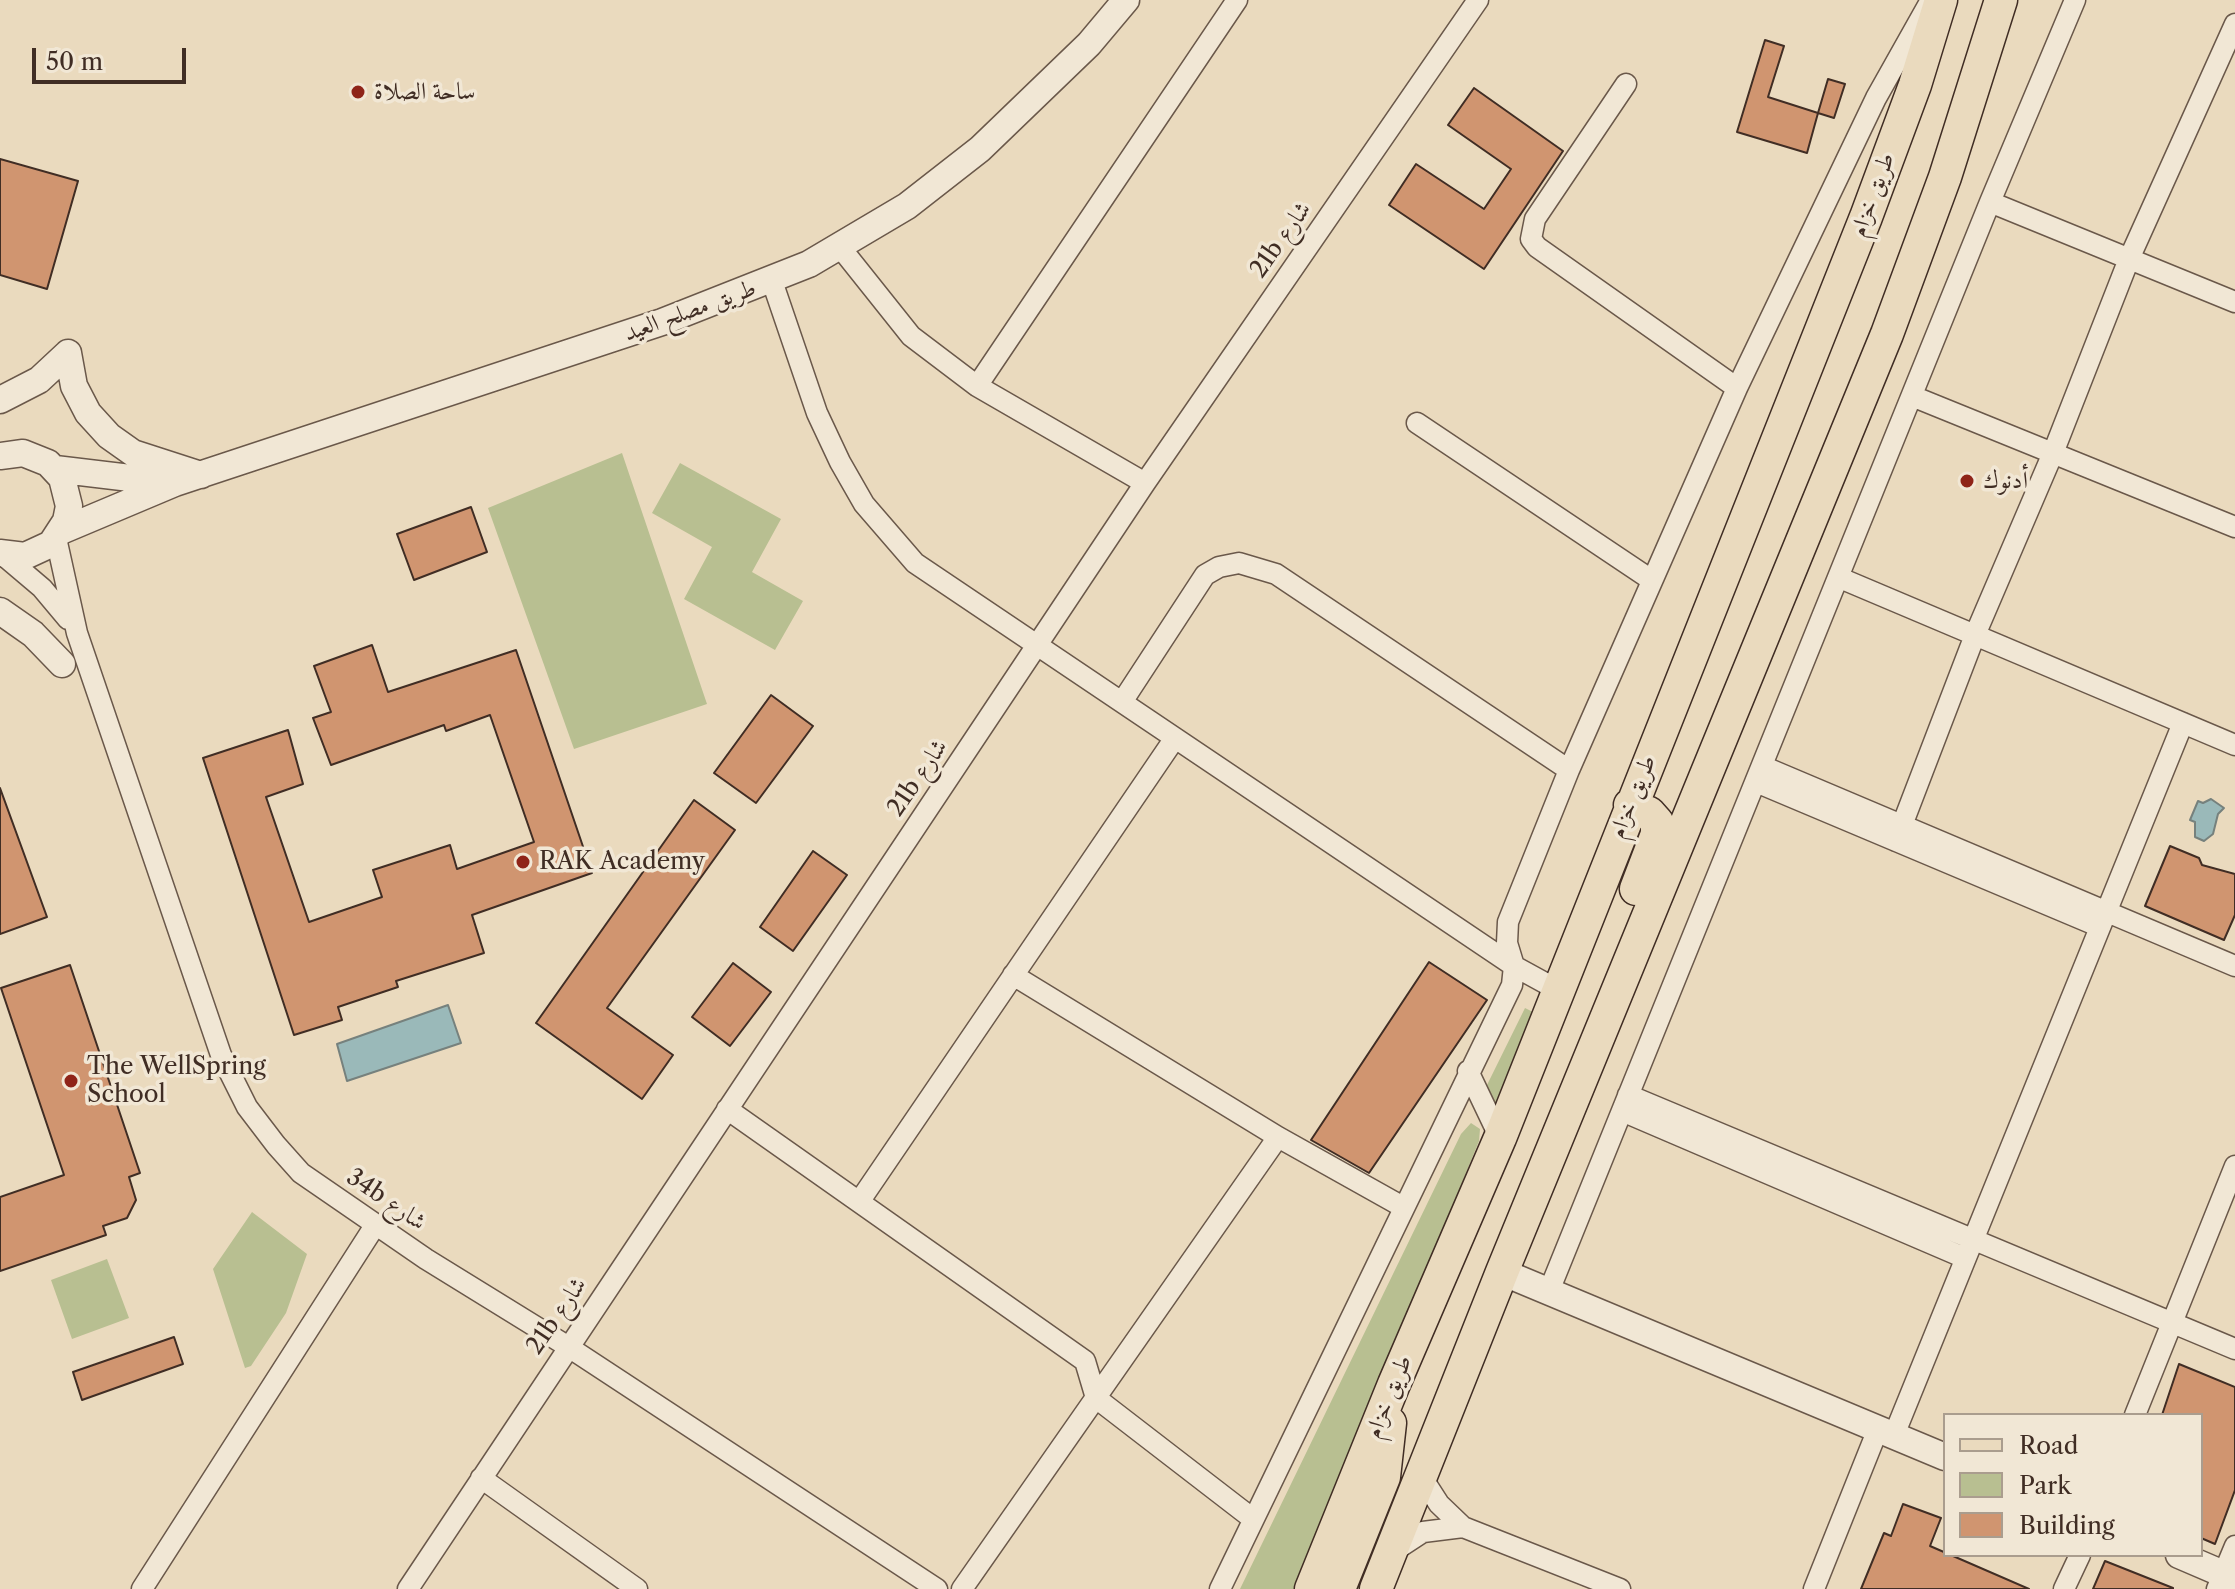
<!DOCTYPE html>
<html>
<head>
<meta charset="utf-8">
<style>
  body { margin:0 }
  #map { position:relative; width:2235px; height:1589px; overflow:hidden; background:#eadabe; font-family:"Libre Caslon Text",serif }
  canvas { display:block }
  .legend { position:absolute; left:1943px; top:1413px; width:260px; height:144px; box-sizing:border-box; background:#f1e7d5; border:2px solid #aa9d8e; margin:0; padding:10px 14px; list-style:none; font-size:24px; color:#402d24 }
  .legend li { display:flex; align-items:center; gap:16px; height:40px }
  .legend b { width:40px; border:2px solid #aa9d8e }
  .scale { position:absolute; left:32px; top:48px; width:154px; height:36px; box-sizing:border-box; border:4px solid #402d24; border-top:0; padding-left:10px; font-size:24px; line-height:28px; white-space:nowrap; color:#402d24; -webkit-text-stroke:6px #f1e7d5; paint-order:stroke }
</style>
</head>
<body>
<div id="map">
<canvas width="2235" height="1589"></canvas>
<ul class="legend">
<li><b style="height:10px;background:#eadabe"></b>Road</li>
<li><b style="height:22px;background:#b8bf91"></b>Park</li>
<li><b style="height:22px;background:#d09570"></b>Building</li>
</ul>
<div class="scale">50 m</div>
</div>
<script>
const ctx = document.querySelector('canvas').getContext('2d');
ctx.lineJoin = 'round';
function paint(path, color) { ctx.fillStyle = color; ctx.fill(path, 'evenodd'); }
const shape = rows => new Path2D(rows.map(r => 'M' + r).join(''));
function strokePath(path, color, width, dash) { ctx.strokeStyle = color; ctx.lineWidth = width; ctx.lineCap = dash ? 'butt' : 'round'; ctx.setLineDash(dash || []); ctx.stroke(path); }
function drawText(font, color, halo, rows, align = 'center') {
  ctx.font = font + ' "Libre Caslon Text",Amiri,serif'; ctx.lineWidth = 7; ctx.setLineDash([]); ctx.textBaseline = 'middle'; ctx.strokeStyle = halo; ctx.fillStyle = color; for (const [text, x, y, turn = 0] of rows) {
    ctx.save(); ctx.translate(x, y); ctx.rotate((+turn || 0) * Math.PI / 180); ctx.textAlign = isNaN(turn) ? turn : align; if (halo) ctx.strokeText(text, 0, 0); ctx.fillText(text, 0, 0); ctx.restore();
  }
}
paint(shape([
  [622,453,707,704,574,749,488,508],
  [680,463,781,519,752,572,803,601,775,650,684,599,712,547,652,513],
  [1525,1008,1533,1012,1494,1107,1487,1085],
  [1471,1123,1480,1129,1479,1141,1297,1589,1240,1589,1461,1134],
  [252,1212,307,1254,286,1313,251,1366,245,1368,213,1269],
  [107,1259,129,1318,72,1339,51,1280]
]), '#b8bf91');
const water = shape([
  [2211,799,2224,808,2218,814,2213,834,2204,841,2195,837,2195,822,2190,820,2198,801,2203,803,2211,799],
  [448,1005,461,1043,347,1081,337,1044,448,1005]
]);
paint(water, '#9ab9b9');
strokePath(water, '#76817d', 2);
const building = shape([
  [1765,40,1784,46,1768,97,1818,113,1807,153,1737,132,1765,40],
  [1828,79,1845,84,1834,118,1818,113,1828,79],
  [1474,88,1563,151,1484,269,1389,205,1416,164,1484,209,1511,169,1448,125,1474,88],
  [0,159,78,181,47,289,0,275,0,159],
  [471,507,487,552,414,580,397,534,471,507],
  [372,645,388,692,516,650,592,873,472,915,484,953,396,981,398,987,338,1007,342,1020,294,1035,203,758,288,730,303,784,266,797,309,922,382,897,373,870,450,845,457,869,534,842,490,715,446,731,444,725,331,765,313,718,331,712,314,666,372,645],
  [771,695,813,726,756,803,714,773,771,695],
  [0,788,47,917,0,934,0,788],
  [694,800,735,830,607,1008,673,1055,642,1099,536,1023,694,800],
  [2170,846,2199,858,2202,865,2235,874,2235,915,2224,940,2145,906,2170,846],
  [813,851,847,875,793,951,760,927,813,851],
  [1429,962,1487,1000,1369,1173,1311,1140,1429,962],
  [733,963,771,992,730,1046,692,1017,733,963],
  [70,965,140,1173,129,1177,136,1200,127,1218,103,1226,106,1235,0,1271,0,1197,64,1175,1,988,70,965],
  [174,1337,183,1364,82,1400,73,1372,174,1337],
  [2179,1364,2235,1387,2235,1490,2215,1544,2201,1538,2201,1415,2162,1415,2179,1364],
  [1903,1504,1941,1518,1930,1546,2029,1589,1861,1589,1884,1533,1891,1536,1903,1504],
  [2105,1561,2173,1588,2173,1589,2093,1589,2105,1561]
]);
paint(building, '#d09570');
strokePath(building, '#402d24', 2);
const minor = shape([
  [1626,84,1535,219,1531,239,1537,247,1737,388],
  [1990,202,2235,302],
  [840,247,911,336,977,386,1145,483],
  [772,281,817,413,840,462,864,504,915,563,1514,966,1556,989],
  [977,386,1237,0],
  [1912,396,2235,527],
  [1417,423,1650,579],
  [56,538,77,633,221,1055,247,1107,276,1145,301,1173,426,1259,567,1346,937,1589],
  [2,554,42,588,68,619],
  [1840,578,2235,745],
  [1122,702,1205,575,1219,567,1239,563,1276,574,1569,770],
  [1762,766,2235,966],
  [1756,782,2098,926],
  [1896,841,1975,635,2053,453,2129,259,2235,24],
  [1013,975,1278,1137,1403,1207],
  [1468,1071,1500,1138],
  [1628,1095,2235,1349],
  [727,1109,1085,1361,1096,1398,1253,1519],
  [1622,1111,1965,1258],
  [859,1202,1175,738],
  [1549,1291,1990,202,2075,0],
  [2135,1415,2235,1166],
  [1894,1435,2183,723],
  [1421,1476,1439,1504,1463,1527,1620,1589],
  [481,1478,637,1589],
  [1394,1551,1423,1532,1463,1527],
  [142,1589,376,1224],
  [408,1589,1145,483,1478,0],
  [962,1589,1278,1137],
  [1220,1589,1512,985,1514,966,1507,943,1508,922,1569,770,1737,388,1876,98,1931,0],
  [1814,1589,1878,1429],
  [2064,1589,2080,1555],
  [2217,1589,2235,1546]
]);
const tertiary = shape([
  [68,353,74,386,88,413,109,436,133,453,201,475],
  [0,400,39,380,68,353],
  [0,456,23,453,48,463,62,478,69,506,66,521,51,544,25,556,0,553],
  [55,469,172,483],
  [61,531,175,483,662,322,809,264,907,206,980,149,1089,44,1126,0],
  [0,611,33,634,62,664],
  [1502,1272,1945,1457],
  [2179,1555,2235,1579]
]);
const primary = shape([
  [1630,805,1649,813,1657,822,1657,834,1636,889],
  [1311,1589,1394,1384,1500,1138,1866,217,1915,85,1941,0],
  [1339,1589,1384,1477,1390,1423],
  [1376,1589,1502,1272,1887,334,1945,177,2001,0]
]);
strokePath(minor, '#6a584a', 23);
strokePath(tertiary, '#6a584a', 29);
strokePath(primary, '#402d24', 35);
strokePath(minor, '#f1e7d5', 20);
strokePath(tertiary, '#f1e7d5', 26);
strokePath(primary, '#eadabe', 32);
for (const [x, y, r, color] of [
  [358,92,8,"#8f2418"],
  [1967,481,8,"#8f2418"],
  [523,862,8,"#8f2418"],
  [71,1081,8,"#8f2418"]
]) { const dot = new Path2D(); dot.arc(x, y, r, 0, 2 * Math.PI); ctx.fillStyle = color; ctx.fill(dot); strokePath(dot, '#f1e7d5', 3); }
drawText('24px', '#402d24', '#f1e7d5', [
  ["ساحة الصلاة",374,92],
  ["أدنوك",1983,481],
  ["RAK Academy",539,862],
  ["The WellSpring",87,1067],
  ["School",87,1095]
], 'left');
drawText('24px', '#402d24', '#f1e7d5', [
  ["طريق خزام",1873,195,-70],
  ["21b شارع",1281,240,-55],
  ["طريق مصلح العيد",690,311,-20],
  ["21b شارع",918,778,-56],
  ["طريق خزام",1633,797,-68],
  ["34b شارع",386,1200,34],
  ["21b شارع",557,1316,-56],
  ["طريق خزام",1389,1397,-68]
]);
</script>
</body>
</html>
